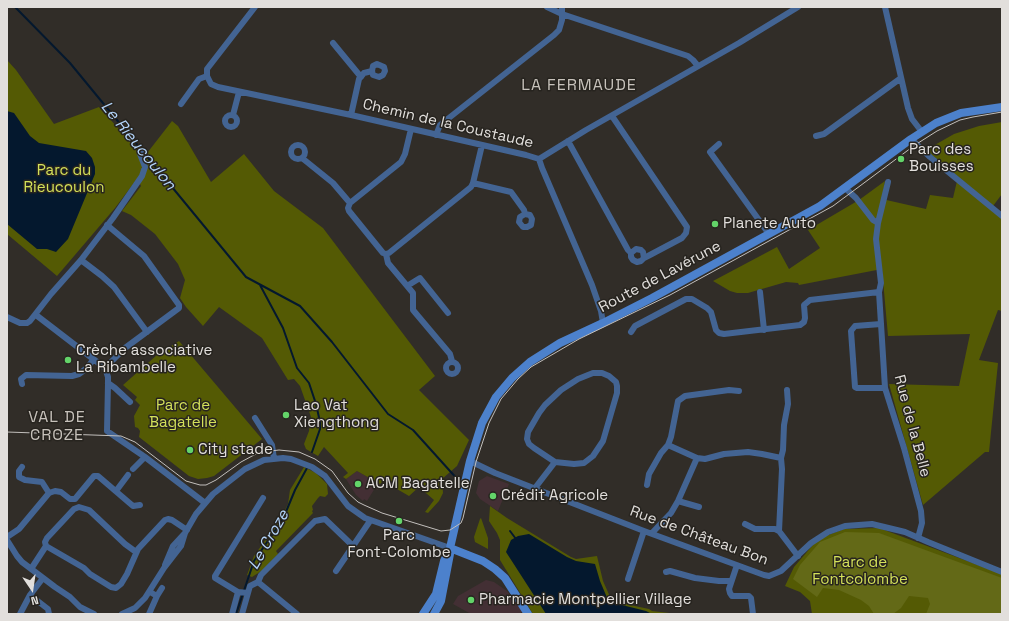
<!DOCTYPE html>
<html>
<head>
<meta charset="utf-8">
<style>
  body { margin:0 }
  #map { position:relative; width:1009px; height:621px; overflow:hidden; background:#312d28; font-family:"Space Grotesk",sans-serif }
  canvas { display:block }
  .frame { position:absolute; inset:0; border:8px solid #e2dfdc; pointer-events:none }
  .north { position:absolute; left:12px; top:569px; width:40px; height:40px; -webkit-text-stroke:3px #27241f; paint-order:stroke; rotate:167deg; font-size:11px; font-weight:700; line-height:16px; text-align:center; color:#e2dfdc }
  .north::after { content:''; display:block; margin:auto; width:14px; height:18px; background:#e2dfdc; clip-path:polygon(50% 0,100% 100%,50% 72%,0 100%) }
</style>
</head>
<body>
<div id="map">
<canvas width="1009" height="621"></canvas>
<div class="frame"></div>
<div class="north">N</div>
</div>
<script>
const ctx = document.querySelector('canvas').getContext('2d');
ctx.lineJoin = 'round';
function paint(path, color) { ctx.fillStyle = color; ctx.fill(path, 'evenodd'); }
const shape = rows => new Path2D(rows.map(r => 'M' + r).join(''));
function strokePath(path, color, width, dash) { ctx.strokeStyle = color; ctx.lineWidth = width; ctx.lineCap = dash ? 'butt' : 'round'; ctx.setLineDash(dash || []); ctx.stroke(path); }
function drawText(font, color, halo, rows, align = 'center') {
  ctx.font = font + ' "Space Grotesk",sans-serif'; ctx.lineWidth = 3; ctx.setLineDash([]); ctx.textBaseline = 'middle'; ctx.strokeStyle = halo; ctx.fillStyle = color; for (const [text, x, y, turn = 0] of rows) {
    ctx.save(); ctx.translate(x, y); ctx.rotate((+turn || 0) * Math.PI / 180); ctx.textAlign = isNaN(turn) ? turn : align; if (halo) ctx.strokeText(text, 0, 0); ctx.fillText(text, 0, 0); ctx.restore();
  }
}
paint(shape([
  [357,471,380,484,378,490,375,488,367,501,364,499,363,501,356,495,346,479],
  [487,476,509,484,498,511,480,499,476,493,479,481],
  [486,580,494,582,507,591,523,611,519,614,471,614,453,604,458,596]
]), '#432f34');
paint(shape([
  [7,60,16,70,54,124,99,107,144,157,172,121,178,126,211,182,244,154,274,191,323,228,435,376,419,390,469,440,457,466,442,479,443,493,439,501,428,513,425,512,434,500,419,487,409,496,383,481,380,484,357,471,346,479,343,477,348,473,324,447,318,456,306,449,304,444,309,431,311,417,300,386,294,379,288,380,262,338,219,307,203,326,186,307,180,298,185,280,178,264,155,234,131,215,122,211,141,186,140,184,143,171,115,208,57,276,7,234],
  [1002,122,1002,194,993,206,927,151,933,146,954,134,979,126],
  [885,181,882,199,926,209,930,195,953,198,957,181,1002,219,1002,311,998,310,979,360,998,363,989,452,985,452,923,505,889,384,959,386,970,334,888,336,882,269,799,285,798,283,786,282,748,293,737,293,730,291,713,281,777,247,789,269,820,248,808,230,859,200],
  [179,341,262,439,214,476,207,478,198,479,189,476,139,437,140,431,138,428,135,427,134,416,140,405,135,400,137,397,123,385,157,355],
  [304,467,316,473,327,484,328,494,325,497,320,496,318,498,312,506,313,510,312,511,313,513,276,551,278,554,263,570,252,577,247,575,254,556,281,518,288,504,290,490],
  [490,506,507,518,571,557,576,559,597,556,603,581,611,599,616,602,649,609,652,611,678,614,533,614,500,560,500,540,497,533,489,521],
  [481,518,488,538,488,549,475,542,474,537,480,519],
  [879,528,1002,574,1002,614,812,614,810,601,800,592,785,586,794,567,818,539,844,529]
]), '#545a04');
paint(shape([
  [845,532,879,533,1002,578,1002,614,926,614,930,604,928,598,909,596,901,608,893,614,874,614,869,606,861,600,839,590,823,588,817,597,793,579,800,565,820,542]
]), '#636917');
paint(shape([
  [7,111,14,113,30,136,39,143,86,151,92,158,95,167,95,174,68,239,56,252,47,249,37,249,7,224],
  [529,534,567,557,576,561,595,564,600,581,608,600,614,603,646,611,652,614,546,614,506,552,511,540,518,536]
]), '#04182e');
strokePath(shape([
  [15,7,70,63,246,277,300,306,332,342,388,414,413,430,459,481],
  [260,285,283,328,297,368,309,383,316,404,320,422,320,429,312,452],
  [510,531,516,539],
  [236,614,254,561,283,519,295,490,307,468]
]), '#04182e', 2);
strokePath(shape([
  [255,7,207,69,207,76,211,84,218,87,351,115,526,155,539,159],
  [547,7,562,14,688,56,693,60,698,66],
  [885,7,908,108,912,119,922,132],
  [333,43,361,77],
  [181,104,199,79,207,76],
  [233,115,239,92],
  [351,115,359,79,364,73,372,71,373,66,377,64,384,67,385,71,383,75,379,77,373,75,372,71],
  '225 121a6 6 0 1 1 12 0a6 6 0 1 1-12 0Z',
  [612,116,687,227,686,233,682,238,648,256,644,258,641,261,637,262,633,260,631,257,631,253,636,249,641,250,643,252,644,258],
  [411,129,405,154,401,162,350,203,348,208,349,211,383,253,386,254,389,253,471,187,473,183,482,145],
  [436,135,440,125,554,35,559,30,562,20,562,7],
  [816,136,824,134,901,78],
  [911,139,930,157,1002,216],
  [568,141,628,250,631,253],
  [719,144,710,152,769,234],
  '291 152a7 7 0 1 1 14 0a7 7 0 1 1-14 0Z',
  [302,158,333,183,350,203],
  [539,159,586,130,739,43,798,7],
  [539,159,542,168,592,285,601,311,603,323],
  [473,183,511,192,524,210,525,214,530,215,532,219,531,225,527,227,523,227,519,222,520,217,525,214],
  [845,188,856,198,873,220,878,223,876,239,881,283,879,292,885,388,904,448,921,511,922,523,918,538],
  [878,223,888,182],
  [386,254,388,263,413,293,413,310,450,354,452,361],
  [81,260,102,276,114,287,147,332],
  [407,286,420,278,448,313],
  [760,292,764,330],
  [36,315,105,368,108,377,108,383,107,431,145,457,205,503],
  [7,317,20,323,27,323,30,321,51,294,81,260,113,218,142,176,145,167,140,154,141,152],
  [881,324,855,326,851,331,855,387,857,388,885,388],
  [631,332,635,326,686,299,692,299,707,308,711,312,716,330,719,333,724,334,800,325,804,322,805,318,804,305,810,300,879,292],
  '446 368a6 6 0 1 1 12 0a6 6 0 1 1-12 0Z',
  [105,368,125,348,179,308,179,305,144,256,107,225],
  [593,373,602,373,609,376,616,382,617,386,617,393,603,441,593,456,584,463,574,464,555,462,534,448,529,444,527,439,528,432,539,413,545,405,561,390,578,379,593,373],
  [108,383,115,388,130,402],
  [22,384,21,379,26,375,72,376,79,374,87,368,93,360],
  [787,390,788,404,784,425,783,450,781,458,782,469,779,531,798,556],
  [255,418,272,445,274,459],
  [697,458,668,445,671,437,678,401,685,396,729,390,739,391],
  [470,461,495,473,644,531,764,575,769,576,781,571,811,543,828,532,845,526,872,524,905,532,928,542,1002,572],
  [22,467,19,471,19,477,25,480,42,482,49,493],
  [133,469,145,457],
  [647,485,649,474,661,453,668,445],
  [535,488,555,462],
  [116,491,128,475],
  [678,501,699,507],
  [745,524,755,529,775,529,779,531],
  [652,533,671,513,678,501,697,458,705,459,724,454,748,452,762,454,781,458],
  [7,537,19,529,49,493,55,491,61,492,70,499,75,499,94,476,98,476,133,506,140,505],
  [7,540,17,556,22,562,55,587,70,597,80,607,94,614],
  [46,546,84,568,90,574,111,587,116,588,121,584,127,574,138,549,165,520,168,519,172,520,187,530],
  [165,565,173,546,185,533],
  [737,565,729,589,730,593,732,596,749,596,751,598,753,614],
  [31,569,46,546,45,542,47,538,74,509,79,507,89,510,125,544,136,552],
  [336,571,370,521],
  [666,572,670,571,695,578,719,581,731,581],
  [43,578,30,595,48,609,49,614],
  [628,579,644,531],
  [258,582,261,575,315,521,325,519,353,546],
  [258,582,297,614],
  [248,593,238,592,215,578,215,576,263,498],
  [157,596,162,588],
  [20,614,30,595],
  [122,614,135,608,145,598,164,568,181,546,185,533,196,514,213,494,245,469,264,460,283,458,291,459,312,467,325,476,348,506,365,518,450,548],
  [149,614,157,596,150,592],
  [232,614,238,592],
  [242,614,250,586,258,582]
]), '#436493', 6);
strokePath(shape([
  [450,548,483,561,495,569,505,578,528,614],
  [423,614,436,594,444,561,450,548,470,461,482,423,496,397,512,378,530,362,560,343,603,323,652,298,820,206,911,139,936,123,961,113,1002,107],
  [434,614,441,601,450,554]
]), '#4c81cc', 8);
strokePath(shape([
  [7,432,121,436,135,442,186,481,200,485,206,485,216,480,241,462,254,455,263,452,279,450,299,452,315,459,332,471,348,493,358,502,364,505,382,513,441,531,450,530,461,523,463,518,476,462,489,423,501,399,518,379,531,367,579,339,670,295,833,206,915,145,937,131,960,120,973,117,1002,112]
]), '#c2bfbc', 1);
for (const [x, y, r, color] of [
  [901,159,4,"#63d469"],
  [715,224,4,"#63d469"],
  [68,360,4,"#63d469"],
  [286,415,4,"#63d469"],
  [190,450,4,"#63d469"],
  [358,484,4,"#63d469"],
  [493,496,4,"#63d469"],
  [399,521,4,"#63d469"],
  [471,600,4,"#63d469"]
]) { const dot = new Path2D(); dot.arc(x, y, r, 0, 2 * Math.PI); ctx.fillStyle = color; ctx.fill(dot); strokePath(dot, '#27241f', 1.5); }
drawText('15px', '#e2dfdc', '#27241f', [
  ["Chemin de la Coustaude",448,124,13],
  ["Route de Lavérune",660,277,-28],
  ["Rue de la Belle",912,426,75],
  ["Rue de Château Bon",699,536,20]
]);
drawText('15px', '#e2dfdc', '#27241f', [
  ["Parc des",909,150],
  ["Bouisses",909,167],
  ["Planete Auto",723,224],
  ["Crèche associative",76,351],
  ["La Ribambelle",76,368],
  ["Lao Vat",294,406],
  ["Xiengthong",294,423],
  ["City stade",198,450],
  ["ACM Bagatelle",366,484],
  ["Crédit Agricole",501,496],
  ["Parc",399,536,"center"],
  ["Font-Colombe",399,553,"center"],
  ["Pharmacie Montpellier Village",479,600]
], 'left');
drawText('15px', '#d4e15a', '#27241f', [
  ["Parc du",64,171],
  ["Rieucoulon",64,188],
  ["Parc de",183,406],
  ["Bagatelle",183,423],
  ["Parc de",860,563],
  ["Fontcolombe",860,580]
]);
ctx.letterSpacing = '1px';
drawText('16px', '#c7c2bb', '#27241f', [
  ["LA FERMAUDE",579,86],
  ["VAL DE",57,418],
  ["CROZE",57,436]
]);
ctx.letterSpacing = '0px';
drawText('italic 16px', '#b3d4fa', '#27241f', [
  ["Le Rieucoulon",138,146,51],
  ["Le Croze",269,540,-60]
]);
</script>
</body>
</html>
